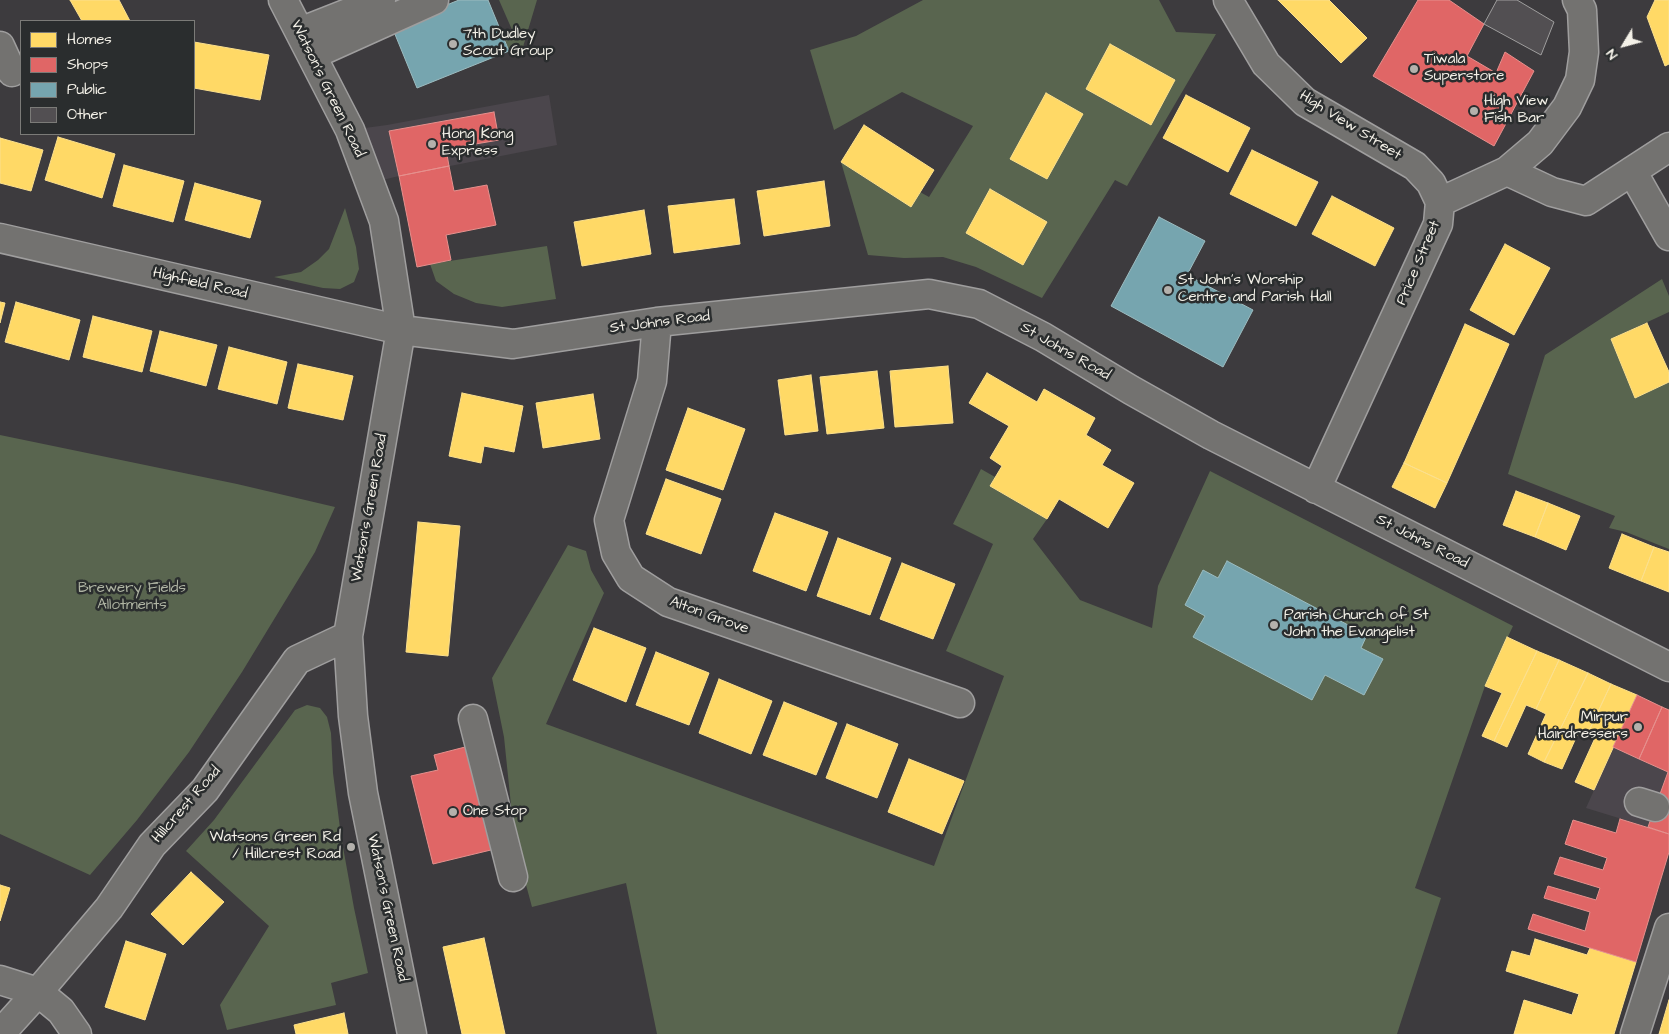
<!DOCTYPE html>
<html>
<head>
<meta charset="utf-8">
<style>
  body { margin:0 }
  #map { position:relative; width:1669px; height:1034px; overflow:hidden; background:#3d3b3e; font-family:"Architects Daughter",sans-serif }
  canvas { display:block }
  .legend { position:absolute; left:20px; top:20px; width:175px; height:115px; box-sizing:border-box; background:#2a2d2e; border:1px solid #7b7b78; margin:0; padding:6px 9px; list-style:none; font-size:15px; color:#f4f1e8 }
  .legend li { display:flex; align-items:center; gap:10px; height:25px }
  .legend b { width:25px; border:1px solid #7b7b78 }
  .north { position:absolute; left:1599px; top:20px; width:50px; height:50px; -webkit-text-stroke:4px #2a2d2e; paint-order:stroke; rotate:233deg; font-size:14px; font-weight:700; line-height:20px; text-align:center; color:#f4f1e8 }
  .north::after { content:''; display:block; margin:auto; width:18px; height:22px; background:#f4f1e8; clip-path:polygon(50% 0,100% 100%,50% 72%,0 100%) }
</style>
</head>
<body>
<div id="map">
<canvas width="1669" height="1034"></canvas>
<ul class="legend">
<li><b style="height:14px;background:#ffd966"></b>Homes</li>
<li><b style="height:14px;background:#e06666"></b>Shops</li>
<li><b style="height:14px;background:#76a5af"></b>Public</li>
<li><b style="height:14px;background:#524f52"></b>Other</li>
</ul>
<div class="north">N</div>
</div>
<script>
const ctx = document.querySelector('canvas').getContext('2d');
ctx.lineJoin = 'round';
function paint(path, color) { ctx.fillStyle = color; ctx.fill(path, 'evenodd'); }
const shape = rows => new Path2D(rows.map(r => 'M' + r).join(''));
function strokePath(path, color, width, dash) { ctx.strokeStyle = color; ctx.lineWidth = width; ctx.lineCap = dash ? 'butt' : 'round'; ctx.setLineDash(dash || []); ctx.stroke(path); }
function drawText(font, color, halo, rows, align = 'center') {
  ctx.font = font + ' "Architects Daughter",sans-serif'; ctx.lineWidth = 5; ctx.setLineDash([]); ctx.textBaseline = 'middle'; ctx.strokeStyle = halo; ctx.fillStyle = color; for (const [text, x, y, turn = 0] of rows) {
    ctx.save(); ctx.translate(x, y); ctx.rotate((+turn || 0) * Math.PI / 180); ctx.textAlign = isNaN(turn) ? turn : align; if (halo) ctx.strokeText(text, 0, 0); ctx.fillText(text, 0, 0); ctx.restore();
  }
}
paint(shape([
  [549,95,557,145,399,176,370,183,350,130,387,125],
  [1637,695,1662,707,1639,759,1668,772,1648,827,1586,808]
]), '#4b464c');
paint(shape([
  [499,0,537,0,520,57,509,51,504,37,513,32],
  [923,0,1159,0,1176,32,1216,34,1127,186,1115,180,1042,298,976,267,943,257,904,258,868,255,841,162,911,207,920,192,929,197,973,126,902,92,834,130,810,50,856,36],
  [345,208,356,247,359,269,354,282,340,289,323,288,274,277,301,272,318,260,329,249],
  [547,246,556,299,502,307,476,303,454,294,436,281,430,264],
  [1662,279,1669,296,1669,312,1611,339,1635,397,1669,382,1669,549,1626,532,1609,528,1615,516,1508,474,1545,355],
  [0,435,237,484,335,507,315,552,242,672,189,752,137,820,90,875,0,834],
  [981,469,995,477,990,486,1047,519,1033,539,1080,600,1152,628,1158,586,1210,471,1513,626,1485,686,1415,888,1441,898,1397,1034,657,1034,626,883,532,907,515,844,504,737,492,678,568,545,586,551,591,570,604,593,546,724,934,866,1004,676,946,651,993,544,953,524],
  [307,705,320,708,327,717,331,733,333,773,341,836,354,908,368,973,331,983,336,1005,227,1030,220,1005,269,926,186,851,214,820,295,710]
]), '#59654f');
const homes = shape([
  [70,0,119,0,130,21,82,21,70,0],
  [1278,0,1329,0,1367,38,1341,63,1278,0],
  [1655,0,1669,0,1669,64,1665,66,1647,17,1655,0],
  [194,42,269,55,260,100,194,88,194,42],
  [1110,44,1175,80,1151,125,1086,89,1110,44],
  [1046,93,1083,114,1047,179,1010,159,1046,93],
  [1186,95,1250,128,1228,172,1163,138,1186,95],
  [864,125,934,170,911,207,841,162,864,125],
  [58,137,115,154,102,198,45,180,58,137],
  [0,138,43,150,31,191,0,183,0,138],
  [1252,150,1318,182,1296,226,1230,194,1252,150],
  [124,165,184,181,173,222,113,206,124,165],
  [824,181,830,226,764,236,757,191,824,181],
  [195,183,261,201,250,238,185,220,195,183],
  [990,189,1047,222,1023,265,966,233,990,189],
  [1332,196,1394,228,1375,266,1312,234,1332,196],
  [734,199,740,244,674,253,668,206,734,199],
  [644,210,651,254,582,266,574,222,644,210],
  [1505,244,1550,268,1514,335,1470,310,1505,244],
  [0,302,5,303,0,323,0,302],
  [16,302,80,320,69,360,5,342,16,302],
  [93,316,152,331,142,372,83,357,93,316],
  [1647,323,1669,372,1669,382,1635,398,1611,339,1647,323],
  [1465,324,1509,344,1447,483,1404,463,1465,324],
  [160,331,217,345,206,386,150,371,160,331],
  [229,347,287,362,277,404,218,389,229,347],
  [298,364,353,376,343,420,288,408,298,364],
  [948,366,953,423,895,427,890,371,948,366],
  [877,371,884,428,827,434,820,377,877,371],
  [987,373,1037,402,1044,389,1095,418,1086,435,1111,450,1102,465,1134,483,1108,528,1059,499,1047,519,990,486,1002,466,990,458,1009,426,969,403,987,373],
  [811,375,818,431,785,435,778,380,811,375],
  [462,393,523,406,514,452,484,446,481,463,449,456,462,393],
  [593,394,600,439,543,448,536,403,593,394],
  [688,408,745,429,723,490,666,470,688,408],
  [1404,463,1447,483,1435,508,1392,487,1404,463],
  [666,479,721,499,701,554,646,534,666,479],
  [1516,491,1548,503,1535,537,1503,525,1516,491],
  [1548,503,1580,516,1566,550,1535,537,1548,503],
  [775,513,828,532,806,591,753,571,775,513],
  [418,522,460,526,448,656,406,652,418,522],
  [1622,534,1654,547,1641,581,1609,568,1622,534],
  [838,538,891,558,870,615,817,596,838,538],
  [1654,547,1669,552,1669,592,1641,581,1654,547],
  [902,563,955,584,933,639,880,619,902,563],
  [594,628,646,648,626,702,573,680,594,628],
  [1507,637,1537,651,1494,741,1482,736,1502,693,1485,686,1507,637],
  [1537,651,1559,660,1536,709,1526,705,1507,747,1494,741,1537,651],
  [656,652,709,673,689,725,636,705,656,652],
  [1559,660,1588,673,1544,762,1528,754,1546,714,1536,709,1559,660],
  [1588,673,1611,684,1587,735,1579,731,1562,769,1544,762,1588,673],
  [719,679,772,701,751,754,699,733,719,679],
  [1611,684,1637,695,1594,790,1575,782,1595,738,1587,735,1611,684],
  [784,702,837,723,816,775,763,755,784,702],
  [847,724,898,744,877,798,826,778,847,724],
  [909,759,964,781,942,834,888,812,909,759],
  [191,872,224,902,183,945,151,914,191,872],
  [0,885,10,888,0,921,0,885],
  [484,938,505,1034,462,1034,443,947,484,938],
  [1535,939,1587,955,1590,948,1636,962,1614,1034,1514,1034,1524,1000,1572,1015,1579,994,1506,971,1512,951,1530,956,1535,939],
  [126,941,166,954,145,1020,105,1007,126,941],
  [1669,1000,1669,1034,1659,1034,1669,1000],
  [344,1013,348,1034,296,1034,294,1025,344,1013]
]);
paint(homes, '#ffd966');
strokePath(homes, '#fce08d', 1);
const shops = shape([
  [1418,0,1449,0,1484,24,1467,56,1496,73,1505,52,1534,71,1494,146,1373,76,1418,0],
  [494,112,499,140,446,149,449,166,399,176,389,131,494,112],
  [449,166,454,191,487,185,496,225,446,235,451,260,417,267,399,176,449,166],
  [1637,695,1662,707,1639,759,1613,747,1637,695],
  [1662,707,1669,710,1669,834,1648,827,1668,772,1639,759,1662,707],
  [469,746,495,849,433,864,411,776,438,770,434,755,469,746],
  [1620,819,1669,834,1669,852,1636,962,1528,929,1533,914,1585,931,1590,912,1544,898,1548,886,1596,900,1600,888,1554,874,1560,857,1603,870,1607,858,1565,844,1573,820,1616,833,1620,819]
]);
paint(shops, '#e06666');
strokePath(shops, '#e6908d', 1);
const public = shape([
  [459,0,488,0,509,51,417,88,392,27,459,0],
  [1159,217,1205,241,1187,275,1253,310,1223,367,1111,306,1159,217],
  [1227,561,1367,635,1361,648,1383,659,1364,695,1325,675,1312,700,1193,637,1205,616,1185,605,1203,570,1218,578,1227,561]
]);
paint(public, '#76a5af');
strokePath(public, '#9cbcc0', 1);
const building = shape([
  [1497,0,1517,0,1554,22,1541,55,1484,24,1497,0]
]);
paint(building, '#524f52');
strokePath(building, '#9f9e9e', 1);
const minor = shape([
  [283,0,350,130,384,221,401,330,348,636,353,716,363,793,412,1034],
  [1228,0,1266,64,1305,102,1415,166,1431,183,1440,202],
  [300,32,381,0],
  [0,46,12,72],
  [312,55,434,0],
  [1507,171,1552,192,1586,201,1669,147],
  [1632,171,1669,236],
  [1440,202,1507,171,1540,143,1567,107,1580,80,1584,52,1582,10,1577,0],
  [0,238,401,330,513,344,657,322,929,294,979,304,1043,337,1131,390,1211,435,1669,667],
  [657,322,652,381,609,520,616,553,631,578,668,602,960,703],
  [1316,489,1438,224,1440,202],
  [473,719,513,877],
  [1639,802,1655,807],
  [0,980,38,992,61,1011,77,1034],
  [0,1034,38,992,109,908,152,845,205,790,297,660,348,636],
  [1635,1034,1669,928]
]);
strokePath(minor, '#9f9e9e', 31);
strokePath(minor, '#737270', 28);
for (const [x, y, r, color] of [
  [453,44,5,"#b4b1ac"],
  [1414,69,5,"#b4b1ac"],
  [1474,111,5,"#b4b1ac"],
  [432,144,5,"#b4b1ac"],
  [1168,290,5,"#b4b1ac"],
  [1274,625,5,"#b4b1ac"],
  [1638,727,5,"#b4b1ac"],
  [453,812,5,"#b4b1ac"],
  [351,847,5,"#b4b1ac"]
]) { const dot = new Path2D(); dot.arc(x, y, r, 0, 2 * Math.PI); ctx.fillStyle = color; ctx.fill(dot); strokePath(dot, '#2a2d2e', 2); }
drawText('15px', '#f4f1e8', '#2a2d2e', [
  ["7th Dudley",463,35],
  ["Scout Group",463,52],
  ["Tiwala",1424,60],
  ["Superstore",1424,77],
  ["High View",1484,102],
  ["Fish Bar",1484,119],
  ["Hong Kong",442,135],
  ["Express",442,152],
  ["St John's Worship",1178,281],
  ["Centre and Parish Hall",1178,298],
  ["Parish Church of St",1284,616],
  ["John the Evangelist",1284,633],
  ["Mirpur",1628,718,"right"],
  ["Hairdressers",1628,735,"right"],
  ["One Stop",463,812],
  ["Watsons Green Rd",341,838,"right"],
  ["/ Hillcrest Road",341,855,"right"]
], 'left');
drawText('15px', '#f4f1e8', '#2a2d2e', [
  ["Watson's Green Road",327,89,64],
  ["High View Street",1350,126,32],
  ["Price Street",1419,263,-67],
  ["Highfield Road",200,284,13],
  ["St Johns Road",660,323,-7],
  ["St Johns Road",1065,352,30],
  ["Watson's Green Road",370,508,-80],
  ["St Johns Road",1422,542,27],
  ["Alton Grove",709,616,20],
  ["Hillcrest Road",187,805,-49],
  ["Watson's Green Road",387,908,78]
]);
drawText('15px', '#b0b5a4', '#2a2d2e', [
  ["Brewery Fields",132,589],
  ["Allotments",132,606]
]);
</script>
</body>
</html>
